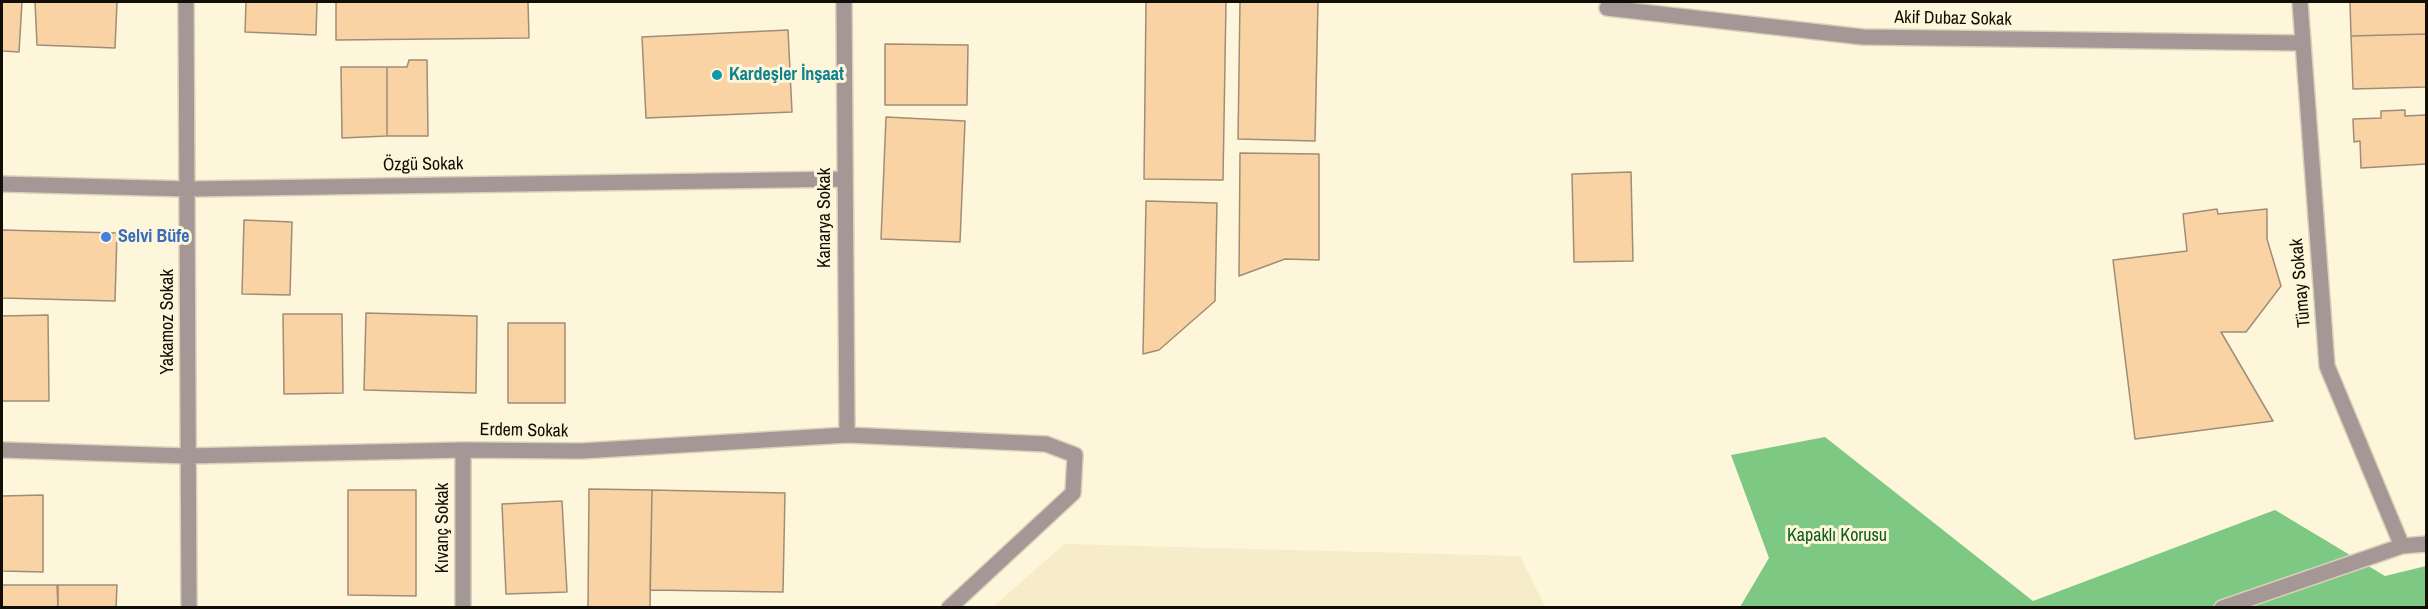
<!DOCTYPE html>
<html>
<head>
<meta charset="utf-8">
<style>
  body { margin:0 }
  #map { position:relative; width:2428px; height:609px; overflow:hidden; background:#fef6da; font-family:"Archivo Narrow",sans-serif }
  canvas { display:block }
  .frame { position:absolute; inset:0; border:3px solid #110e05; pointer-events:none }
</style>
</head>
<body>
<div id="map">
<canvas width="2428" height="609"></canvas>
<div class="frame"></div>
</div>
<script>
const ctx = document.querySelector('canvas').getContext('2d');
ctx.lineJoin = 'round';
function paint(path, color) { ctx.fillStyle = color; ctx.fill(path, 'evenodd'); }
const shape = rows => new Path2D(rows.map(r => 'M' + r).join(''));
function strokePath(path, color, width, dash) { ctx.strokeStyle = color; ctx.lineWidth = width; ctx.lineCap = dash ? 'butt' : 'round'; ctx.setLineDash(dash || []); ctx.stroke(path); }
function drawText(font, color, halo, rows, align = 'center') {
  ctx.font = font + ' "Archivo Narrow",sans-serif'; ctx.lineWidth = 6; ctx.setLineDash([]); ctx.textBaseline = 'middle'; ctx.strokeStyle = halo; ctx.fillStyle = color; for (const [text, x, y, turn = 0] of rows) {
    ctx.save(); ctx.translate(x, y); ctx.rotate((+turn || 0) * Math.PI / 180); ctx.textAlign = isNaN(turn) ? turn : align; if (halo) ctx.strokeText(text, 0, 0); ctx.fillText(text, 0, 0); ctx.restore();
  }
}
paint(shape([
  [1064,544,1520,556,1545,607,993,607]
]), '#f6ecc9');
paint(shape([
  [1825,437,2033,601,2275,510,2385,576,2426,566,2426,607,1740,607,1769,558,1731,455]
]), '#7dc882');
const building = shape([
  [2,2,22,2,19,52,2,51,2,2],
  [35,2,117,2,115,48,37,45,35,2],
  [246,2,317,2,316,35,245,32,246,2],
  [336,2,528,2,529,38,336,40,336,2],
  [1146,2,1226,2,1223,180,1144,179,1146,2],
  [1240,2,1318,2,1315,141,1238,139,1240,2],
  [2350,2,2426,2,2426,34,2351,36,2350,2],
  [788,30,792,112,646,118,642,37,788,30],
  [2426,34,2426,87,2353,89,2351,36,2426,34],
  [885,44,968,45,967,105,885,105,885,44],
  [409,60,427,60,428,136,387,136,387,67,407,67,409,60],
  [341,67,387,67,387,136,342,138,341,67],
  [2405,110,2405,116,2426,115,2426,164,2361,168,2360,141,2354,142,2353,119,2381,118,2381,111,2405,110],
  [886,117,965,121,960,242,881,239,886,117],
  [1240,153,1319,154,1319,260,1285,259,1239,276,1240,153],
  [1631,172,1633,261,1574,262,1572,174,1631,172],
  [1146,201,1217,203,1215,301,1159,350,1143,354,1146,201],
  [2217,209,2218,214,2267,209,2267,239,2281,286,2246,332,2221,332,2273,421,2135,439,2113,260,2187,251,2183,214,2217,209],
  [244,220,292,222,290,295,242,294,244,220],
  [2,230,117,233,115,301,2,298,2,230],
  [366,313,477,316,476,393,364,390,366,313],
  [283,314,342,314,343,393,284,394,283,314],
  [48,315,49,401,2,401,2,316,48,315],
  [508,323,565,323,565,403,508,403,508,323],
  [589,489,652,490,650,608,588,608,589,489],
  [348,490,416,490,416,596,348,595,348,490],
  [652,490,785,493,783,592,650,590,652,490],
  [43,495,43,572,2,571,2,496,43,495],
  [562,501,567,592,506,594,502,504,562,501],
  [2,585,58,585,58,608,2,608,2,585],
  [57,585,117,585,116,608,58,608,57,585]
]);
paint(building, '#f9d3a4');
strokePath(building, '#9f8d78', 1.5);
const street = shape([
  [186,2,189,608],
  [844,2,847,435],
  [2300,2,2327,366,2402,546],
  [1607,8,1863,37,2301,43],
  [2,184,188,189,845,179],
  [2,450,187,456,463,450,581,451,847,435,1046,444,1075,455,1073,493,949,608],
  [463,608,463,450],
  [2222,608,2402,546,2426,544]
]);
strokePath(street, '#d8d1b8', 18);
strokePath(street, '#a59795', 15);
for (const [x, y, r, color] of [
  [717,75,6,"#0f9aa8"],
  [106,237,6,"#3f7fe0"]
]) { const dot = new Path2D(); dot.arc(x, y, r, 0, 2 * Math.PI); ctx.fillStyle = color; ctx.fill(dot); strokePath(dot, '#fef6da', 2); }
drawText('18px', '#110e05', '#fef6da', [
  ["Akif Dubaz Sokak",1953,19,1],
  ["Özgü Sokak",423,165,-1],
  ["Kanarya Sokak",825,218,-90],
  ["Tümay Sokak",2301,283,-95],
  ["Yakamoz Sokak",168,322,-90],
  ["Erdem Sokak",524,431,1],
  ["Kıvanç Sokak",443,528,-90]
]);
drawText('bold 18px', '#0d838f', '#fef6da', [
  ["Kardeşler İnşaat",729,75]
], 'left');
drawText('bold 18px', '#366cbe', '#fef6da', [
  ["Selvi Büfe",118,237]
], 'left');
drawText('18px', '#095c1b', '#fef6da', [
  ["Kapaklı Korusu",1837,536]
]);
</script>
</body>
</html>
